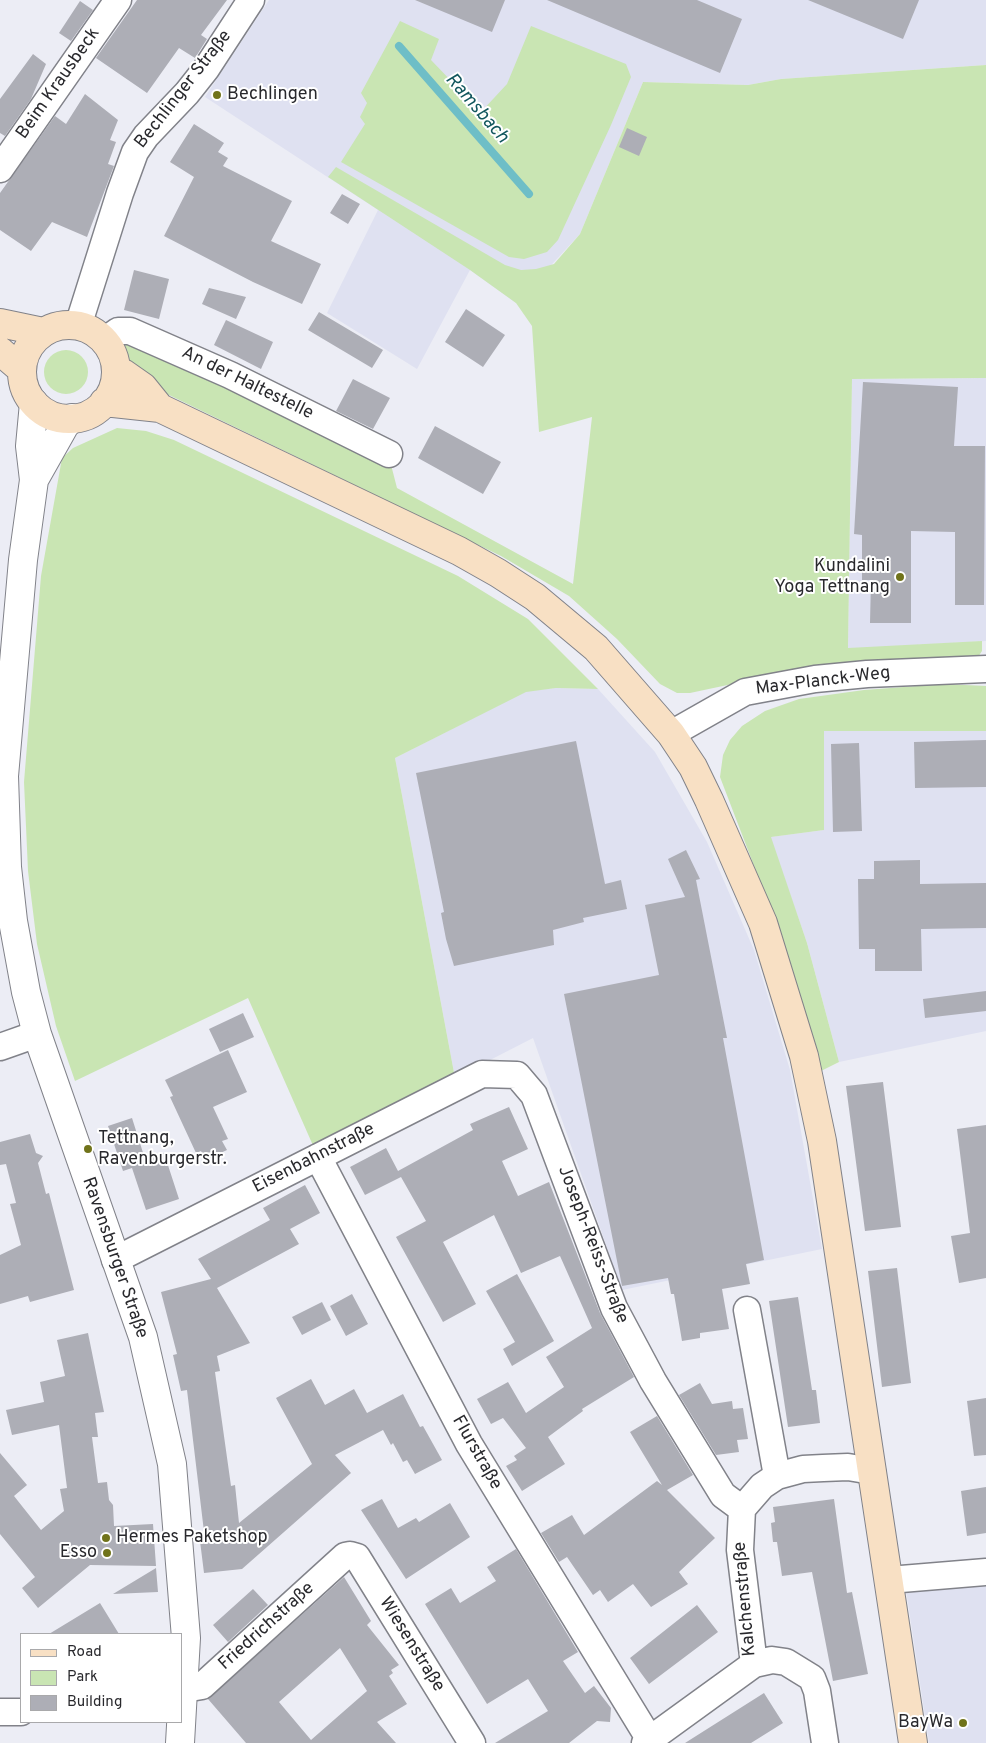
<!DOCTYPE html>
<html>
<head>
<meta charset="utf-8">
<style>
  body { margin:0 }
  #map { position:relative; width:986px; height:1743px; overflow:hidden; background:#ecedf5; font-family:Overpass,sans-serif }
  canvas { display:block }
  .legend { position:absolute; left:20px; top:1633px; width:162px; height:90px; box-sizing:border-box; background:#fff; border:1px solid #a9a9ab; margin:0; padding:6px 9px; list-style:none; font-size:15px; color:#29292d }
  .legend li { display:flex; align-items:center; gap:10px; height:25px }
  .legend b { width:25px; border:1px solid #a9a9ab }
</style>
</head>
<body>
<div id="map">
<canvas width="986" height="1743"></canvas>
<ul class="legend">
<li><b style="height:6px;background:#f8e0c4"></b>Road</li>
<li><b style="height:14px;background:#c9e5b3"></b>Park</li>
<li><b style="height:14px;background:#adaeb6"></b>Building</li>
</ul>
</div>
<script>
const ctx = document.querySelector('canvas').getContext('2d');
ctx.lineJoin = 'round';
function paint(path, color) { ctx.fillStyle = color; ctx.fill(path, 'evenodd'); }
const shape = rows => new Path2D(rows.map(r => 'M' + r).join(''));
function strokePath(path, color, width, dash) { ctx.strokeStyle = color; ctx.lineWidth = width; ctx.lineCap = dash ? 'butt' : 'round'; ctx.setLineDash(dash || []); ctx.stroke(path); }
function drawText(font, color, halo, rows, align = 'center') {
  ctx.font = font + ' Overpass,sans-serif'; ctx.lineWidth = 4; ctx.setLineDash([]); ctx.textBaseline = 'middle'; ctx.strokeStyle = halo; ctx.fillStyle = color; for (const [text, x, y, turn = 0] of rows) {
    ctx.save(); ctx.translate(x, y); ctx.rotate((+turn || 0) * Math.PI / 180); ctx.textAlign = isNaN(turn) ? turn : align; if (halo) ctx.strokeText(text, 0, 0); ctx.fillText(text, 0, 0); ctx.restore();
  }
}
paint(shape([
  [269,0,986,0,986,65,781,79,748,85,643,82,580,234,516,303,470,270,417,369,327,313,378,210,205,97],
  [986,378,986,641,848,649,852,379],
  [556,688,598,689,655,752,707,842,754,950,790,1070,822,1249,622,1290,533,1038,455,1078,395,758,526,691],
  [823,731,986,731,986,1031,839,1062,807,943,770,837,824,830],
  [986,1573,986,1743,929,1743,906,1590]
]), '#dfe1f1');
paint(shape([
  [400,21,439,39,431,60,481,112,507,84,531,26,626,64,631,77,611,125,558,240,547,252,524,259,509,257,341,162,365,124,360,117,367,103,361,93],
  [986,65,986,378,852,379,848,648,982,641,982,651,978,657,784,673,690,693,677,693,660,684,617,639,569,596,501,556,169,395,121,367,116,338,389,457,397,488,573,584,592,417,539,432,532,326,516,303,470,270,328,177,336,167,505,265,521,270,536,269,554,264,580,234,643,82,748,85,781,79],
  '44 372a22 22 0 1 1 44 0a22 22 0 1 1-44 0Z',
  [117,428,146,431,174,440,458,576,528,619,598,689,556,688,526,692,395,758,455,1078,315,1150,248,998,75,1081,56,1026,37,944,28,871,24,782,41,576,62,458,73,448],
  [944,684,986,686,986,731,824,731,824,830,771,837,807,943,839,1062,819,1072,764,892,720,777,723,755,730,740,742,726,765,711,799,699,864,690]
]), '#c9e5b3');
strokePath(shape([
  [399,46,529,194]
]), '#6ebec7', 8);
paint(shape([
  [137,0,227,0,201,35,207,39,195,58,179,48,147,93,96,58],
  [415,0,505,0,492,32],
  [547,0,697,0,742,19,720,73],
  [808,0,919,0,903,39],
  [80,1,93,10,71,41,59,33],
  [33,54,46,64,31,99,5,136,0,133,0,99],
  [85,94,118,120,110,140,116,142,108,164,114,166,87,237,52,222,31,251,0,230,0,193,55,116,66,124],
  [194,124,224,143,218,152,228,158,223,166,292,201,271,241,321,264,302,304,253,282,164,236,194,177,170,162],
  [627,128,647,137,639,156,619,147],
  [342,194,360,204,348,224,330,213],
  [134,270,169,279,159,319,124,310],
  [209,288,246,297,236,319,202,304],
  [466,309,505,335,483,367,445,342],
  [319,312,383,350,372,368,308,330],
  [226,320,273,342,261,369,214,345],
  [353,379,390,398,373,429,336,411],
  [863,382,958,387,954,446,985,446,984,605,955,605,955,532,911,531,911,623,870,623,871,580,862,580,862,535,854,534],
  [435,426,501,462,483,494,418,458],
  [986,740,986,787,915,788,914,742],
  [576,741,605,884,621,880,627,909,583,918,584,922,553,930,554,945,454,966,446,939,441,913,444,912,416,773],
  [859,743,862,831,833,832,831,744],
  [686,850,700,879,696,880,727,1038,723,1038,764,1260,746,1264,750,1284,722,1289,729,1329,700,1333,700,1338,682,1341,674,1294,671,1294,668,1278,622,1286,564,994,659,975,645,905,685,897,668,859],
  [920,860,920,884,986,883,986,928,921,929,922,971,875,971,875,949,859,949,858,879,874,879,874,861],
  [986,991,986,1011,925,1018,923,999],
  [243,1013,254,1037,220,1052,209,1029],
  [228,1050,247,1092,213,1107,228,1139,222,1141,227,1150,205,1160,201,1151,196,1153,170,1097,173,1096,165,1080],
  [883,1082,901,1227,865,1231,846,1086],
  [509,1107,528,1149,502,1161,518,1196,549,1182,600,1313,634,1377,582,1409,583,1411,548,1437,565,1464,522,1491,506,1466,517,1460,514,1456,526,1448,503,1418,491,1424,477,1399,508,1382,526,1413,564,1387,546,1357,592,1328,560,1256,521,1273,494,1215,443,1242,476,1304,443,1322,396,1237,426,1221,401,1177,365,1195,350,1167,386,1148,398,1171,473,1130,470,1124],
  [132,1118,145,1159,164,1153,179,1199,146,1210,132,1168,123,1171,108,1126],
  [986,1125,986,1278,959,1283,951,1236,970,1233,957,1129],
  [30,1134,36,1153,43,1156,38,1163,46,1194,49,1193,74,1290,30,1302,28,1296,0,1304,0,1255,21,1245,10,1204,16,1203,6,1164,0,1165,0,1142],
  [305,1185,320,1213,290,1229,299,1244,217,1288,250,1343,217,1356,220,1371,215,1372,231,1486,235,1485,239,1523,312,1464,276,1398,311,1379,325,1405,354,1389,367,1413,403,1394,420,1427,423,1426,442,1460,415,1474,407,1460,403,1462,393,1443,391,1445,383,1430,335,1455,351,1473,242,1569,204,1573,200,1541,205,1540,187,1390,181,1391,173,1355,177,1354,161,1292,211,1279,198,1259,270,1220,263,1208],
  [897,1268,911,1383,882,1387,868,1271],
  [517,1274,554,1341,512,1366,503,1349,515,1342,486,1291],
  [352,1294,368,1324,346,1336,330,1306],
  [798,1297,812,1390,816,1390,820,1423,788,1427,769,1301],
  [322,1302,331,1320,302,1335,292,1317],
  [88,1333,104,1412,95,1413,98,1437,92,1437,98,1483,107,1482,109,1500,113,1505,114,1526,153,1524,156,1566,90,1565,38,1608,22,1588,35,1577,0,1534,0,1453,27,1485,14,1496,41,1530,64,1511,60,1489,67,1488,59,1425,12,1435,6,1410,44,1402,40,1382,65,1376,57,1340],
  [700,1383,712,1404,732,1401,733,1409,743,1408,748,1439,737,1440,739,1452,716,1455,679,1395],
  [986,1398,986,1455,974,1456,967,1401],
  [657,1416,693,1475,667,1490,715,1538,679,1572,688,1584,651,1607,633,1584,608,1602,600,1590,593,1595,567,1557,559,1562,541,1533,572,1515,584,1535,657,1481,662,1485,630,1432],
  [986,1487,986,1533,967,1536,961,1491],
  [382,1499,398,1528,416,1518,419,1522,450,1503,470,1537,406,1579,361,1510],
  [834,1499,847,1593,852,1592,868,1674,833,1681,812,1572,782,1576,777,1542,773,1542,771,1523,775,1522,773,1507],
  [516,1549,578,1652,563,1661,585,1693,594,1686,611,1708,610,1722,597,1721,569,1743,495,1743,548,1711,528,1679,487,1704,425,1604,451,1588,460,1603,496,1581,487,1567],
  [156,1568,158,1592,113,1594],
  [344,1577,371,1621,367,1625,399,1665,391,1670,393,1673,389,1676,407,1704,377,1722,396,1743,246,1743,208,1699],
  [340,1648,367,1691,311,1740,279,1702],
  [253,1589,268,1605,228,1642,213,1625],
  [100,1603,119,1634,49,1634],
  [697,1605,718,1632,649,1684,630,1658],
  [764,1693,783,1723,751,1743,685,1743]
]), '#adaeb6');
const minor = shape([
  [0,169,118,0],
  [78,326,120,193,135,152,146,136,187,93,206,69,251,0],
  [104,341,118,331,130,331,230,375,389,454],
  [671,734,745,692,815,679,867,674,986,669],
  [0,1047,37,1034],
  [318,1157,469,1444,650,1740],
  [115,1260,482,1074,517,1075,534,1095,614,1308,653,1381,723,1495,742,1509],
  [747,1310,777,1476],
  [889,1580,986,1572],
  [754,1664,740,1550,742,1509,762,1486,777,1476,803,1469,823,1468,848,1467,872,1471],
  [184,1689,202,1686,345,1556,350,1555,357,1557,472,1743],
  [0,1712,21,1712],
  [645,1743,754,1664,772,1660,786,1662,812,1678,817,1691,825,1743]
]);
const tertiary = shape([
  [34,403,30,446,34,480,23,560,4,776,7,867,13,921,26,992,37,1034,143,1337,172,1464,186,1638,180,1743],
  [34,480,65,425,72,418]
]);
const secondary = shape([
  [0,323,43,332],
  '22 372a47 47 0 1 1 94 0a47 47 0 1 1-94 0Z',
  [0,351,22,370],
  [116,370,123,373,143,387,160,408],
  [104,402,160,408,459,551,498,573,535,597,596,648,671,734,693,767,709,800,763,923,804,1056,822,1141,913,1743]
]);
strokePath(minor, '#818289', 29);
strokePath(tertiary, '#818289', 30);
strokePath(secondary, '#818289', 30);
strokePath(minor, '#fff', 26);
strokePath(tertiary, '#fff', 28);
strokePath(secondary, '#f8e0c4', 28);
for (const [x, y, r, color] of [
  [217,95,5,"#70731a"],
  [900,577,5,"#70731a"],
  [88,1149,5,"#70731a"],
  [106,1538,5,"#70731a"],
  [107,1553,5,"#70731a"],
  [963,1723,5,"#70731a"]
]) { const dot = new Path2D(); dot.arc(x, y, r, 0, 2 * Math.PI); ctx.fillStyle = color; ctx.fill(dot); strokePath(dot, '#fff', 2); }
drawText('18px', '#29292d', '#fff', [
  ["Beim Krausbeck",59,84,-55],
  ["Bechlinger Straße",184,90,-52],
  ["An der Haltestelle",247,384,26],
  ["Max-Planck-Weg",823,682,-7],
  ["Eisenbahnstraße",314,1159,-27],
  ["Joseph-Reiss-Straße",592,1245,69],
  ["Ravensburger Straße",114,1258,71],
  ["Flurstraße",476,1453,60],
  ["Kalchenstraße",746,1599,-95],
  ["Friedrichstraße",267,1627,-42],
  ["Wiesenstraße",411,1645,58]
]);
drawText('18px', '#29292d', '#fff', [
  ["Bechlingen",227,95],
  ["Kundalini",890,567,"right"],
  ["Yoga Tettnang",890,588,"right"],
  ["Tettnang,",98,1139],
  ["Ravenburgerstr.",98,1160],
  ["Hermes Paketshop",116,1538],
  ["Esso",97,1553,"right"],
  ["BayWa",953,1723,"right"]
], 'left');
drawText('italic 19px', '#12575e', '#fff', [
  ["Ramsbach",476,109,49]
]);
</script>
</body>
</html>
